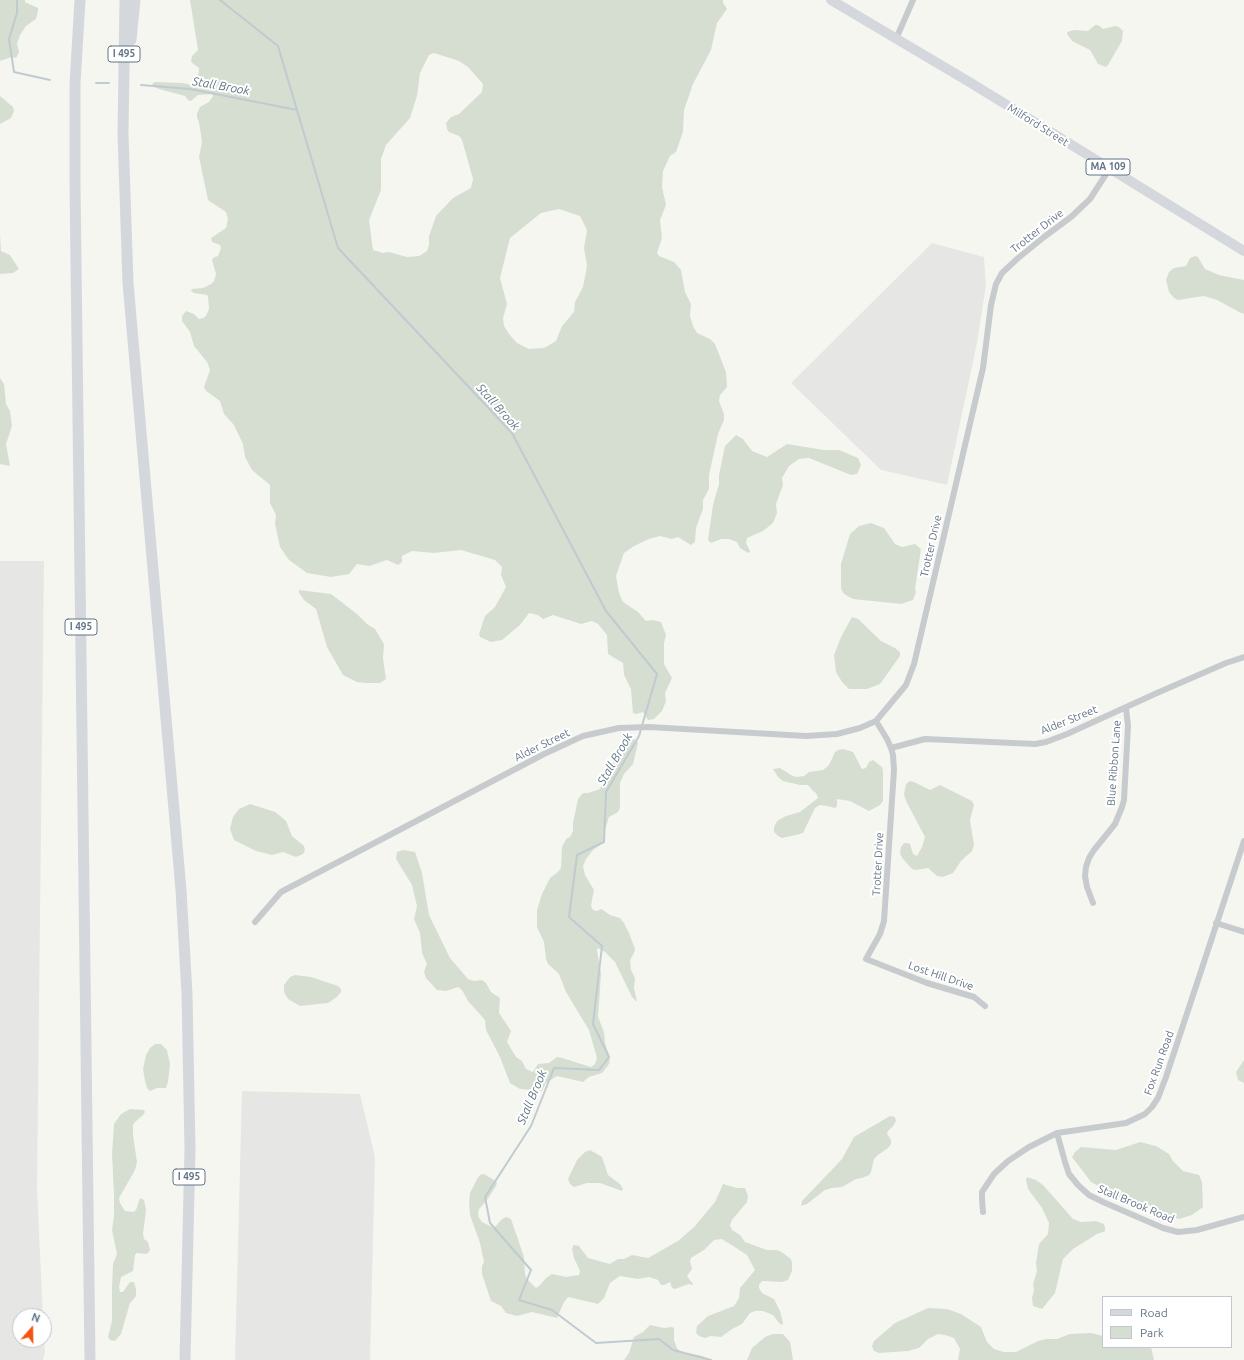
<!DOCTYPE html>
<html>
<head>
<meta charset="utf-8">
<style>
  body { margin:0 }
  #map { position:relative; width:1244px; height:1360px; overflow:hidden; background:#f6f6f1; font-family:Ubuntu,sans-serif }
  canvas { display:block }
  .legend { position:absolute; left:1102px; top:1296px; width:130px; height:52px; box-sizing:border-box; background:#fff; border:1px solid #c0c7cf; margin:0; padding:5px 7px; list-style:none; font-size:12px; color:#627486 }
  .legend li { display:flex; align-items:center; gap:8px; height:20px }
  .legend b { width:20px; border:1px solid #c0c7cf }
  .north { position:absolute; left:12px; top:1308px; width:40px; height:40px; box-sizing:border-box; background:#fff; border:1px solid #c0c7cf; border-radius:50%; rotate:20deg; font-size:11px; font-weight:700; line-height:16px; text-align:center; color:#627486 }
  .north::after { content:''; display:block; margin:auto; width:14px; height:18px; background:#f45313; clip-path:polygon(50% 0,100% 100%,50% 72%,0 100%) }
</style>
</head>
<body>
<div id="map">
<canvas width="1244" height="1360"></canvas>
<ul class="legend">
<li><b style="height:5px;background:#d4d8dd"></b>Road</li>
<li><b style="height:11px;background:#d6ded2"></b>Park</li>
</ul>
<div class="north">N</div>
</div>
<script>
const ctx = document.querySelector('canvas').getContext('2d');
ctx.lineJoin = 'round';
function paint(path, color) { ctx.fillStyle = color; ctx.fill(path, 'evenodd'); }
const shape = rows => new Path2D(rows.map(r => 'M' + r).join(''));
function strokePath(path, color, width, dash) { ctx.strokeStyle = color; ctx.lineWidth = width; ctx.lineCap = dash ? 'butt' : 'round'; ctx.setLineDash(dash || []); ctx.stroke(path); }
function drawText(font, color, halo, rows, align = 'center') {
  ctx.font = font + ' Ubuntu,sans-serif'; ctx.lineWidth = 4; ctx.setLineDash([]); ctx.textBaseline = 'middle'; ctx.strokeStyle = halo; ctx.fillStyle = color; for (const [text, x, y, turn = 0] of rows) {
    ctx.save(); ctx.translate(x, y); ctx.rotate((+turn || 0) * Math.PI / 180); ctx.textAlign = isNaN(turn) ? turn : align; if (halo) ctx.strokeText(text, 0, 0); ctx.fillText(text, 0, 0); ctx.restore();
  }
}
paint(shape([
  [932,243,984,257,986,285,977,343,947,485,881,470,791,383],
  [0,561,44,561,37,1189,43,1316,20,1316,20,1340,44,1340,44,1336,45,1352,43,1360,0,1360],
  [242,1091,360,1094,375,1157,370,1360,235,1360]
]), '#e6e7e5');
paint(shape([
  [0,0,25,0,25,2,38,8,38,11,36,19,26,26,20,35,17,44,19,52,16,58,12,57,0,61],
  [190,0,723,0,723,3,727,9,717,23,711,50,693,84,684,110,683,132,676,152,670,156,663,171,662,187,666,205,660,220,662,238,657,253,659,256,674,262,681,270,685,292,691,304,690,316,693,326,697,333,710,339,715,344,726,372,727,387,720,395,719,401,724,414,724,420,718,434,709,475,709,489,703,500,703,509,696,528,695,542,691,545,678,537,672,539,660,536,649,539,634,546,624,553,616,576,619,593,623,602,638,612,646,621,652,620,661,622,666,635,664,643,664,664,672,678,665,693,666,701,662,711,654,719,648,720,643,712,636,714,633,713,631,689,624,675,623,663,608,654,607,635,598,624,592,621,581,624,553,615,543,619,538,615,529,613,520,625,502,640,491,642,480,637,479,634,485,616,495,607,506,587,501,575,502,567,495,560,461,550,434,553,412,551,402,556,402,562,398,565,387,560,369,566,357,564,349,574,331,577,307,573,289,560,280,547,275,524,276,515,270,503,270,485,252,470,245,457,243,444,234,425,224,414,220,401,206,391,204,387,210,370,207,362,194,346,190,332,182,321,182,316,186,311,194,314,199,319,203,318,206,316,209,309,208,297,207,295,194,293,191,291,192,289,203,288,211,284,214,281,216,274,212,260,213,258,218,256,221,248,220,245,212,242,211,238,226,228,228,219,226,212,208,200,199,157,202,142,199,122,197,118,197,113,200,107,209,102,213,96,212,94,198,95,191,101,188,100,185,96,159,89,154,87,152,84,155,82,183,83,192,85,195,83,199,72,199,68,191,62,192,56,198,50],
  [434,53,459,61,468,67,483,84,482,92,459,114,451,117,446,123,447,129,449,132,459,136,462,140,473,179,471,188,453,198,436,216,429,236,429,245,427,251,419,256,407,257,389,252,383,253,373,250,369,220,381,190,381,159,386,145,410,118,417,96,420,73,429,55],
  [559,209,580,216,587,230,584,248,587,266,583,287,575,302,574,312,562,326,556,341,544,348,529,349,517,343,509,334,504,326,503,318,507,304,500,278,510,238,541,213],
  [1095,25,1098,25,1103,29,1115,26,1119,27,1123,31,1122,41,1108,65,1106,67,1098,64,1093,55,1090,50,1072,41,1067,34,1067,32,1074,30,1088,31],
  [0,96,13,107,14,111,11,118,0,124],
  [0,234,1,251,10,255,19,269,13,273,0,274],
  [1195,256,1198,257,1205,269,1219,275,1244,280,1244,314,1241,313,1217,300,1204,296,1178,300,1174,298,1169,292,1166,280,1169,272,1174,268,1186,266,1190,258],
  [0,378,4,384,6,404,10,411,12,426,6,444,10,466,0,464],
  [736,435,743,439,752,451,767,457,787,444,824,450,839,450,858,458,861,465,857,474,851,475,809,458,799,459,789,466,782,478,783,485,776,504,777,513,773,523,763,531,747,538,746,543,750,551,750,552,748,553,740,548,737,542,729,539,721,539,711,543,708,540,713,505,719,484,719,475,725,446],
  [871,523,884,528,895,544,902,547,915,544,921,549,915,589,916,592,913,600,901,604,853,599,844,594,841,589,841,564,850,534,859,526],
  [299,590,331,594,357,614,367,624,375,629,384,644,383,658,386,679,380,683,365,683,357,682,343,675,327,647,316,609,304,600,299,593],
  [852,617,858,619,881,641,895,648,900,652,900,656,880,684,867,689,849,689,842,682,836,672,834,655,841,637],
  [633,739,637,741,638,743,633,764,624,774,620,783,620,808,618,812,609,817,605,830,604,842,593,850,586,859,583,866,585,875,594,890,592,900,591,906,593,910,597,911,601,909,603,910,610,915,620,918,624,923,629,933,635,949,634,953,630,960,631,970,635,978,634,988,637,1002,632,997,615,962,605,952,598,948,597,950,601,974,598,1017,604,1032,605,1043,610,1058,609,1064,602,1073,589,1077,583,1082,557,1076,546,1083,542,1091,520,1089,510,1083,500,1057,486,1030,485,1020,468,1001,462,990,458,987,446,991,437,990,426,978,424,972,427,964,422,953,420,933,414,919,417,906,412,885,396,859,397,852,403,850,415,852,422,873,429,915,450,958,468,979,474,981,482,980,486,983,491,992,500,998,499,1013,511,1031,507,1042,516,1057,522,1061,526,1069,533,1072,538,1064,549,1063,557,1057,562,1058,591,1067,595,1064,597,1058,589,1030,566,992,559,974,548,964,546,959,544,942,537,927,537,910,542,894,550,878,558,872,561,868,562,847,566,839,570,837,573,831,573,823,578,799,583,793,588,793,600,789,622,746,626,742],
  [843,749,853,752,862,769,866,768,869,762,873,760,882,767,883,771,883,801,880,805,869,811,850,801,837,799,837,806,835,808,827,806,820,805,815,808,803,833,796,835,782,838,778,836,774,832,774,827,777,821,786,816,800,812,818,798,816,793,813,791,808,785,800,785,783,781,778,777,773,769,780,768,791,775,796,777,804,776,809,772,823,770,829,765,835,752,838,750],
  [910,781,914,782,930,790,940,785,972,801,974,805,970,820,974,845,972,851,961,861,953,873,943,877,937,876,928,868,916,870,912,869,903,859,900,854,901,847,904,843,908,843,910,844,913,854,917,856,922,847,925,837,906,801,904,794,906,784],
  [250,804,275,812,279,815,286,821,292,836,304,846,305,850,303,854,296,857,283,852,272,855,256,851,234,840,230,829,233,817,239,809],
  [295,975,311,977,338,986,341,989,341,992,337,997,328,1003,300,1006,288,999,284,992,284,985,290,977],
  [155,1044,161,1044,167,1050,170,1064,168,1082,166,1088,157,1088,150,1091,147,1088,145,1081,143,1069,146,1055,150,1048],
  [1244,1060,1244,1083,1238,1080,1236,1072],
  [130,1109,144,1110,145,1112,143,1115,135,1122,133,1125,133,1135,137,1162,135,1170,119,1198,120,1203,125,1211,133,1212,136,1210,140,1198,144,1200,146,1210,143,1234,144,1239,148,1242,150,1250,148,1253,146,1254,137,1253,135,1255,133,1271,121,1277,119,1287,120,1292,123,1292,130,1282,134,1282,136,1289,136,1296,130,1303,121,1334,115,1341,110,1340,108,1337,112,1321,112,1287,113,1264,117,1254,112,1230,114,1216,114,1194,112,1154,114,1124,121,1114],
  [890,1116,895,1117,896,1121,893,1126,888,1131,887,1134,891,1140,891,1144,888,1148,878,1155,874,1159,871,1172,869,1175,862,1178,856,1179,842,1187,832,1188,825,1190,807,1204,801,1206,802,1201,842,1159,854,1137],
  [1140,1142,1156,1146,1169,1154,1173,1161,1183,1171,1199,1175,1202,1182,1203,1207,1192,1215,1179,1219,1156,1212,1123,1199,1091,1182,1072,1157,1075,1152,1081,1147,1116,1150],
  [590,1150,602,1157,608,1175,620,1184,623,1189,622,1191,600,1183,587,1183,574,1187,570,1184,568,1179,577,1160,585,1152],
  [484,1174,494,1180,497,1183,496,1186,487,1200,479,1209,478,1213,479,1218,482,1222,494,1228,502,1219,506,1217,511,1219,524,1257,525,1274,527,1279,536,1288,539,1286,546,1278,552,1274,566,1277,579,1275,580,1271,574,1258,572,1249,573,1246,574,1245,579,1246,588,1258,610,1264,618,1259,624,1259,632,1255,648,1258,678,1241,694,1227,715,1202,723,1184,737,1188,745,1188,748,1196,747,1202,732,1220,730,1225,732,1230,740,1235,745,1242,767,1250,776,1250,780,1251,791,1259,792,1263,792,1271,788,1280,782,1282,762,1281,759,1285,759,1288,762,1293,774,1299,780,1311,783,1323,782,1325,779,1323,773,1315,763,1311,755,1311,750,1313,742,1324,732,1329,721,1337,711,1336,705,1338,699,1336,696,1333,697,1326,708,1316,734,1306,739,1298,740,1288,755,1270,747,1255,722,1239,714,1240,704,1250,691,1258,690,1261,692,1269,687,1276,693,1284,693,1285,689,1284,675,1289,672,1288,670,1282,664,1285,661,1285,658,1280,649,1277,638,1279,620,1276,610,1283,604,1298,598,1304,568,1297,564,1302,557,1318,532,1312,517,1316,506,1313,501,1306,491,1301,482,1274,482,1266,484,1262,480,1243,470,1215,469,1202,470,1193,477,1179,480,1175],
  [1027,1177,1036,1180,1043,1185,1073,1219,1081,1222,1096,1221,1104,1224,1105,1228,1105,1231,1103,1232,1097,1234,1073,1249,1063,1259,1055,1293,1042,1309,1033,1306,1032,1298,1034,1290,1033,1284,1037,1271,1036,1263,1039,1244,1048,1234,1049,1223,1042,1208,1028,1189,1026,1180],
  [928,1308,947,1309,961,1314,981,1327,987,1342,994,1349,1004,1352,1016,1352,1038,1341,1047,1339,1057,1339,1070,1334,1091,1333,1103,1336,1103,1347,1151,1347,1154,1360,958,1360,960,1349,954,1338,945,1335,938,1334,928,1339,919,1348,908,1351,879,1353,874,1351,872,1346,874,1341,895,1323],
  [650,1325,664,1328,672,1327,674,1328,674,1340,677,1348,682,1353,698,1355,705,1357,709,1360,624,1360,629,1353,634,1337,643,1332],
  [773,1334,783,1334,790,1342,793,1360,747,1360,752,1348,765,1337]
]), '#d6ded2');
strokePath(shape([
  [17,0,17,13,9,39,14,72,50,80],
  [220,0,278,46,338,248,512,433,606,611,657,674,639,736,606,792,604,842,577,855,569,917,602,946,593,1024,609,1057,599,1070,554,1068,531,1126,485,1197,490,1223,531,1270,519,1300,552,1310,596,1343,659,1339,673,1350,711,1360],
  [96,83,109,83],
  [141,85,190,89,297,110]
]), '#c0cbd0', 2);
strokePath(shape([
  [896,39,913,0],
  [891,748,925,739,1035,744,1046,742,1067,734,1157,693,1226,663,1244,657],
  [1093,903,1087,887,1085,876,1086,867,1089,858,1094,850,1115,824,1122,807,1124,800,1128,726,1126,708],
  [255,922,281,892,544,754,583,736,619,728,649,727,806,736,837,734,860,728,876,721],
  [1216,923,1244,932],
  [985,1006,974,997,927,983,866,959,880,934,884,921,894,770,893,755,891,748,887,739,876,721,906,685,914,664,983,368,991,305,996,284,1002,273,1017,259,1044,237,1071,217,1090,199,1110,168],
  [1057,1133,1065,1162,1069,1174,1078,1185,1089,1195,1103,1202,1163,1228,1178,1232,1197,1230,1244,1217],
  [983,1212,982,1199,982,1192,994,1174,1008,1161,1029,1147,1057,1133,1126,1123,1145,1114,1152,1107,1158,1098,1166,1077,1244,841]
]), '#c8cbce', 6);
strokePath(shape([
  [831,0,971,83,1244,251]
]), '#d4d8dd', 10);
strokePath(shape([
  [80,0,75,84,75,184,90,1360],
  [125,0,123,134,128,283,181,890,187,994,190,1149,185,1360],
  [131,40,135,0]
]), '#d4d8dd', 11);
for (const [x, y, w] of [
  [124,54,32],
  [1108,167,44],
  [81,627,32],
  [189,1177,32]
]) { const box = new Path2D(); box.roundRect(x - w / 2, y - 8, w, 16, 3); ctx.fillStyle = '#fff'; ctx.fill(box); strokePath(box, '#627486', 1); }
drawText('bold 10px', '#627486', null, [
  ["I 495",124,54],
  ["MA 109",1108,167],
  ["I 495",81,627],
  ["I 495",189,1177]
]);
drawText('11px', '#627486', '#fff', [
  ["Milford Street",1038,125,32],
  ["Trotter Drive",1037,231,-38],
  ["Trotter Drive",931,546,-77],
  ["Alder Street",1069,720,-22],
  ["Alder Street",542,745,-26],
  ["Blue Ribbon Lane",1114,763,-86],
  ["Trotter Drive",878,864,-87],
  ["Lost Hill Drive",941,976,19],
  ["Fox Run Road",1159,1063,-70],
  ["Stall Brook Road",1136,1204,23]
]);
drawText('italic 12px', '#5d7783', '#fff', [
  ["Stall Brook",221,86,10],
  ["Stall Brook",498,407,48],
  ["Stall Brook",615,759,-60],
  ["Stall Brook",532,1097,-67]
]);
</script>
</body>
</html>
